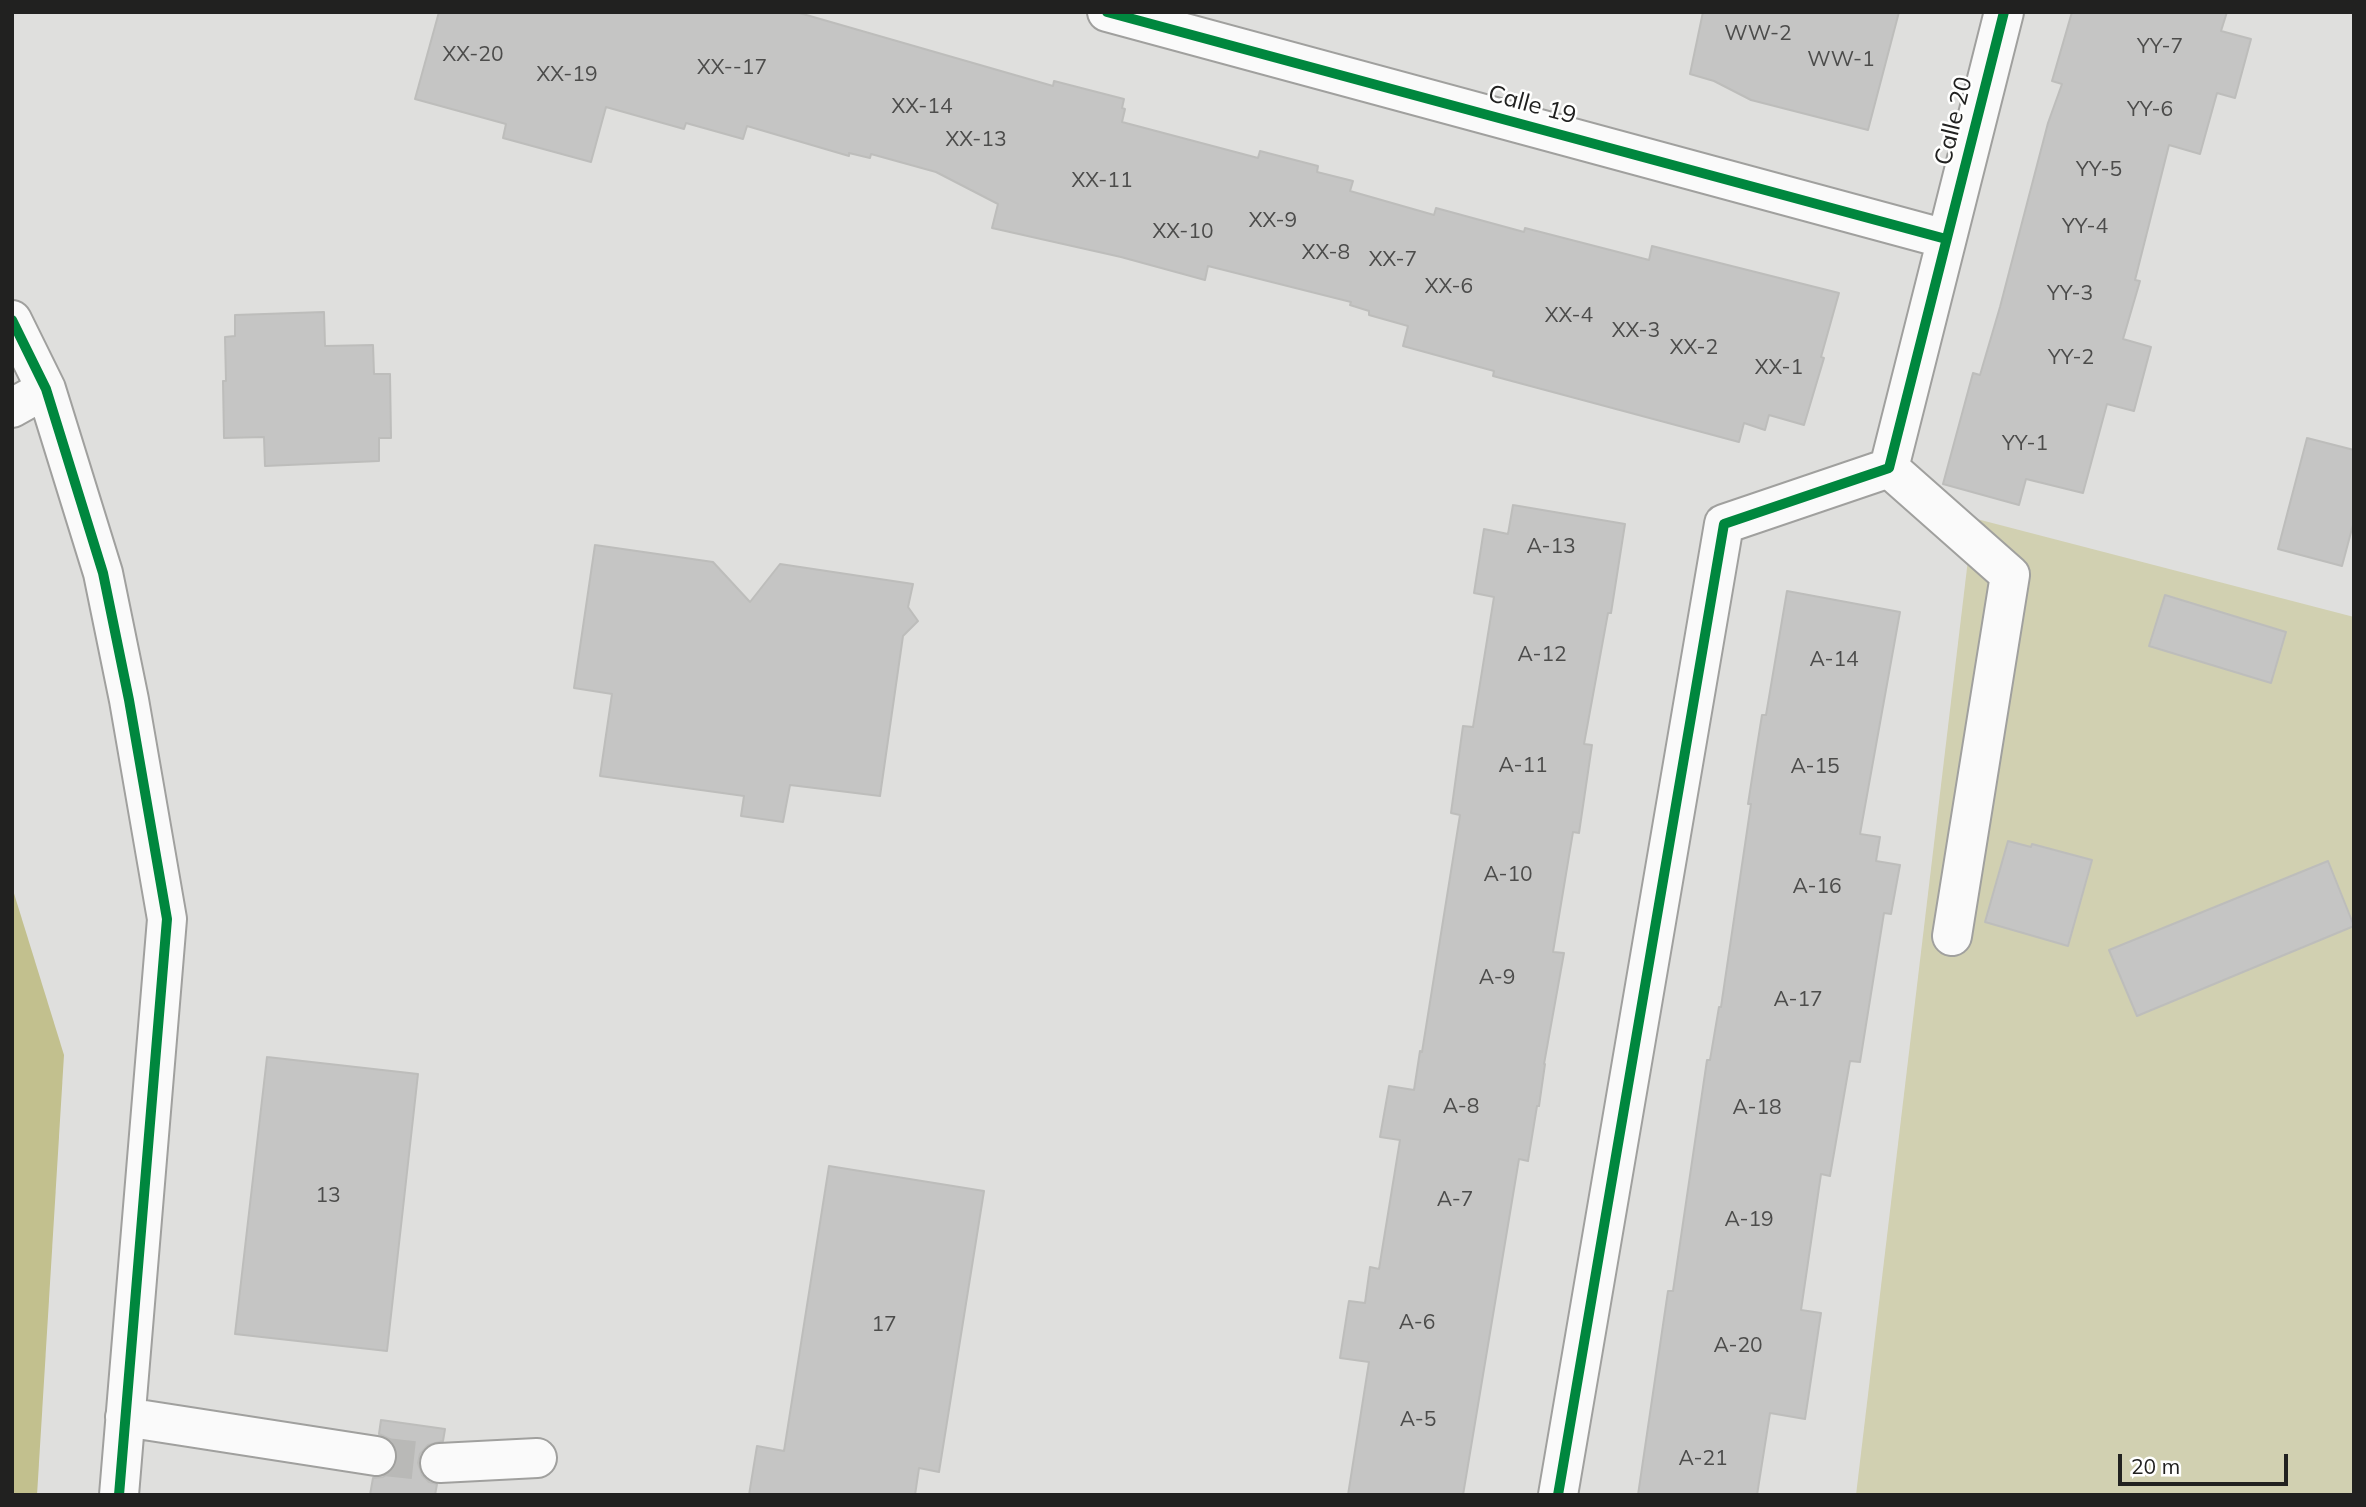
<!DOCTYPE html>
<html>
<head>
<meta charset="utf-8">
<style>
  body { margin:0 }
  #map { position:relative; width:2366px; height:1507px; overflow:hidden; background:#dfdfdd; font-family:Mulish,sans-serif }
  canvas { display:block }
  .frame { position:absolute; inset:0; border:14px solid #212120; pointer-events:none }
  .scale { position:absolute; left:2118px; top:1454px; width:170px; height:32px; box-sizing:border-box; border:4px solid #212120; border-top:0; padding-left:9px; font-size:21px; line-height:24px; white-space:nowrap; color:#212120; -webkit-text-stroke:5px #fffffe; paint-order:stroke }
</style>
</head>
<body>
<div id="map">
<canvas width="2366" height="1507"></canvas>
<div class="frame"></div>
<div class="scale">20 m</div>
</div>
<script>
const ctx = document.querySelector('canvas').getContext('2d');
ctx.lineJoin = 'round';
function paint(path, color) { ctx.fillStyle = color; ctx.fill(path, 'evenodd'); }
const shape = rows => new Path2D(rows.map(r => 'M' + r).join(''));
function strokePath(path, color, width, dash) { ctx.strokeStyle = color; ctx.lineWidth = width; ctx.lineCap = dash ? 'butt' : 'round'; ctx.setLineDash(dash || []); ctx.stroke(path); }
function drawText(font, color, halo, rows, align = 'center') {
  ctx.font = font + ' Mulish,sans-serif'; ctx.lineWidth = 5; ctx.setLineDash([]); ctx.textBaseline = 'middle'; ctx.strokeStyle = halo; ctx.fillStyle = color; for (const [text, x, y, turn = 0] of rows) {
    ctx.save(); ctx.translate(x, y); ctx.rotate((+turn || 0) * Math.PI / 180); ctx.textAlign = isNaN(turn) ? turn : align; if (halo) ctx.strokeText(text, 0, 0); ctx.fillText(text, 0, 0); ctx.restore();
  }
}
paint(shape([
  [1973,518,2354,617,2354,1495,1856,1495]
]), '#d1d0b1');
paint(shape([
  [12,887,64,1055,37,1495,12,1495]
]), '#c2c08e');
const building = shape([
  [439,12,796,12,1053,86,1054,81,1124,99,1122,108,1125,109,1122,122,1258,158,1260,151,1318,166,1317,172,1353,181,1350,191,1434,215,1436,208,1524,232,1525,228,1649,260,1652,246,1839,293,1821,357,1824,358,1804,425,1769,415,1765,430,1744,423,1739,442,1493,376,1494,371,1403,346,1408,326,1369,315,1369,311,1350,305,1351,302,1208,266,1205,280,1121,257,992,228,998,204,936,172,871,154,870,158,849,153,849,156,747,126,743,139,686,123,684,129,606,107,591,162,503,138,506,124,415,99,439,12],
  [1703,12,1899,12,1868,130,1751,100,1714,81,1690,74,1703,12],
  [2072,12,2227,12,2221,31,2251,39,2235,98,2217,93,2200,154,2169,145,2135,280,2140,281,2123,339,2151,347,2134,411,2107,404,2083,493,2026,479,2019,505,1943,484,1973,373,1980,375,2000,307,2048,123,2062,84,2052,81,2072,12],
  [324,312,325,346,373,345,374,374,390,374,391,438,379,438,379,461,265,466,264,437,224,438,223,381,226,381,225,337,235,336,235,315,324,312],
  [2307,438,2354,450,2354,521,2342,566,2278,549,2307,438],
  [1513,505,1625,524,1611,613,1608,613,1584,744,1592,745,1579,833,1573,832,1553,952,1564,953,1544,1064,1545,1064,1539,1106,1537,1106,1528,1161,1519,1159,1463,1495,1348,1495,1369,1362,1340,1358,1349,1301,1365,1303,1370,1267,1379,1269,1400,1140,1380,1137,1389,1086,1414,1090,1420,1051,1422,1052,1460,815,1451,813,1463,726,1473,727,1494,597,1474,593,1484,529,1508,534,1513,505],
  [595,545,713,562,750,602,780,564,913,584,908,607,918,621,903,636,880,796,790,785,783,822,741,816,744,796,600,776,612,694,574,688,595,545],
  [1787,591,1900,612,1860,834,1880,837,1876,861,1900,865,1891,914,1884,913,1860,1062,1850,1061,1830,1176,1821,1174,1801,1310,1821,1313,1805,1419,1770,1413,1757,1495,1638,1495,1668,1291,1673,1291,1707,1060,1710,1060,1719,1007,1721,1007,1751,804,1748,804,1755,759,1762,715,1766,715,1787,591],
  [2165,595,2286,632,2271,683,2149,646,2165,595],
  [2008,841,2031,847,2032,844,2092,860,2068,946,1985,922,2008,841],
  [2328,861,2354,926,2137,1016,2109,950,2328,861],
  [267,1057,418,1074,387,1351,235,1334,267,1057],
  [829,1166,984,1191,939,1472,919,1468,915,1495,749,1495,757,1446,784,1451,829,1166],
  [381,1420,445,1429,443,1441,428,1445,420,1454,418,1463,422,1475,429,1482,437,1484,435,1495,370,1495,373,1478,383,1477,393,1470,398,1459,396,1447,390,1439,379,1434,381,1420]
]);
paint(building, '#c5c5c4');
strokePath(building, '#bdbdbb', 2);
strokePath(shape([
  [376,1456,440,1463]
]), '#b9b9b7', 38, [38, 19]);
const minor = shape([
  [1107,12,1946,239],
  [12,320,46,389,103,573,129,700,167,919,119,1495],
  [12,408,46,389],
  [1889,468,2010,575,1952,936],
  [125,1417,376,1456],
  [440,1463,537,1458],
  [1558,1495,1724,524,1889,468,2004,12]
]);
strokePath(minor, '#a0a09e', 42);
strokePath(minor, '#fafafa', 38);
strokePath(shape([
  [1107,12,1946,239],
  [12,320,46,389,103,573,129,700,167,919,119,1495],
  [1558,1495,1724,524,1889,468,2004,12]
]), '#00873e', 10);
drawText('21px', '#4c4c4b', null, [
  ["WW-2",1758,34],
  ["YY-7",2160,47],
  ["XX-20",473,55],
  ["WW-1",1841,60],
  ["XX--17",732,68],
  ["XX-19",567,75],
  ["XX-14",922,107],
  ["YY-6",2150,110],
  ["XX-13",976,140],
  ["YY-5",2099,170],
  ["XX-11",1102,181],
  ["XX-9",1273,221],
  ["YY-4",2085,227],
  ["XX-10",1183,232],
  ["XX-8",1326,253],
  ["XX-7",1393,260],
  ["XX-6",1449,287],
  ["YY-3",2070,294],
  ["XX-4",1569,316],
  ["XX-3",1636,331],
  ["XX-2",1694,348],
  ["YY-2",2071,358],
  ["XX-1",1779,368],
  ["YY-1",2025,444],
  ["A-13",1551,547],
  ["A-12",1542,655],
  ["A-14",1834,660],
  ["A-11",1523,766],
  ["A-15",1815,767],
  ["A-10",1508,875],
  ["A-16",1817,887],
  ["A-9",1497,978],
  ["A-17",1798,1000],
  ["A-8",1461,1107],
  ["A-18",1757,1108],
  ["13",328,1196],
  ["A-7",1455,1200],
  ["A-19",1749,1220],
  ["A-6",1417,1323],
  ["17",884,1325],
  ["A-20",1738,1346],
  ["A-5",1418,1420],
  ["A-21",1703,1459]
]);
drawText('24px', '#212120', '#fffffe', [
  ["Calle 19",1532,105,15],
  ["Calle 20",1954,121,-76]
]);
</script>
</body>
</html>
